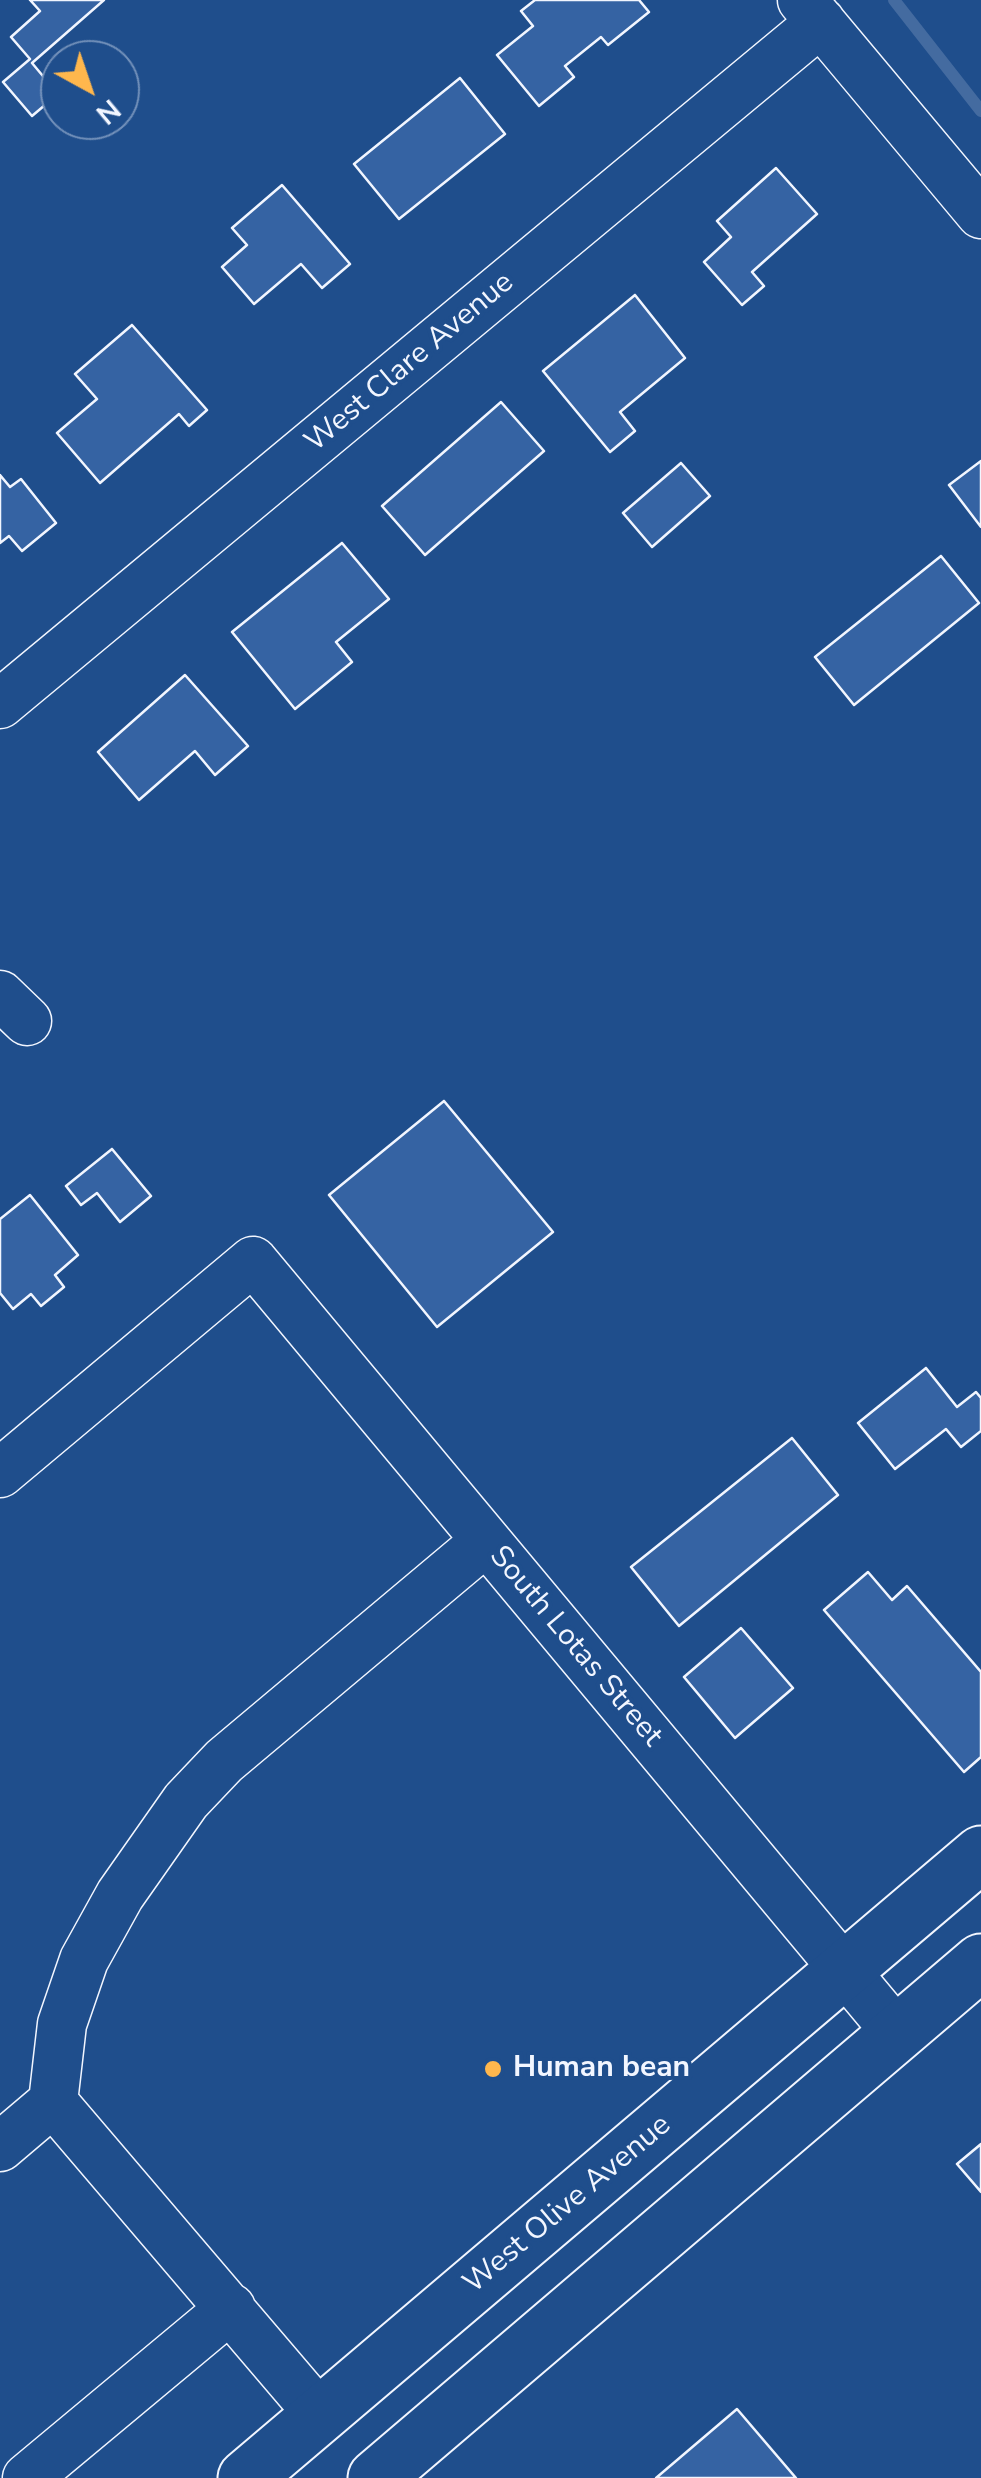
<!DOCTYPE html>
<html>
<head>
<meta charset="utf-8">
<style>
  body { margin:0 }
  #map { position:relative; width:981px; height:2478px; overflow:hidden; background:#1f4e8c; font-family:"Nunito Sans",sans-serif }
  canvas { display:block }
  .north { position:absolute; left:40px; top:40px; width:100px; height:100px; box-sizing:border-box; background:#1f4e8c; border:2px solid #7391ba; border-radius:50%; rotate:140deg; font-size:28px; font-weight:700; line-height:40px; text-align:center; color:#f2f6ff }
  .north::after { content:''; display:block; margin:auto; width:35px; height:45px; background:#ffb74d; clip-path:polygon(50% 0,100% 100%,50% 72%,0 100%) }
</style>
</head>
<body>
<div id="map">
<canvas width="981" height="2478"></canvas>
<div class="north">N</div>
</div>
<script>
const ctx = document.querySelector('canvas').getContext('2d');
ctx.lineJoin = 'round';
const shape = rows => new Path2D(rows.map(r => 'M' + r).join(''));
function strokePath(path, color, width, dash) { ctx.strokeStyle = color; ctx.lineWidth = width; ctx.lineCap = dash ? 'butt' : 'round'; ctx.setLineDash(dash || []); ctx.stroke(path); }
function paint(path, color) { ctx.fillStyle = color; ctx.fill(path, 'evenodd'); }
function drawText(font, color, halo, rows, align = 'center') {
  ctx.font = font + ' "Nunito Sans",sans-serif'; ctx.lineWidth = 8; ctx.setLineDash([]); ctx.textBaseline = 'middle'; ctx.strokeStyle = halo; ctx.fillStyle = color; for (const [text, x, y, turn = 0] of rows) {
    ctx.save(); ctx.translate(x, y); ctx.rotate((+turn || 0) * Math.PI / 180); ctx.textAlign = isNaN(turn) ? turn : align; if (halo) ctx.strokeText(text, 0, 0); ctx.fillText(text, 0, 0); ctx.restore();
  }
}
strokePath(shape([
  [894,0,981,111]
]), '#446ba0', 12);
const building = shape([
  [30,0,104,0,32,63,58,94,32,116,3,82,30,59,11,37,40,11,30,0],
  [535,0,639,0,649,12,608,45,601,37,565,66,574,77,539,106,497,55,533,26,521,11,535,0],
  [460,78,505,134,399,219,354,164,460,78],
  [776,168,817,214,752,272,764,286,742,305,704,262,731,237,717,221,776,168],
  [282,185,350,264,322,288,301,264,254,304,222,267,247,245,232,228,282,185],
  [635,295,685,358,620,412,635,431,610,452,543,371,635,295],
  [132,325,207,410,189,426,179,414,100,483,57,433,97,399,75,374,132,325],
  [501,402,544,451,425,555,382,506,501,402],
  [981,461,981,527,949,485,981,461],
  [681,463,710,496,652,547,623,513,681,463],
  [0,475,10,487,21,479,56,523,22,551,9,536,0,543,0,475],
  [342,543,389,599,336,642,352,662,295,709,232,632,342,543],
  [941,556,979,603,854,705,815,657,941,556],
  [185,675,248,746,215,775,195,751,139,800,98,752,185,675],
  [444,1101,553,1232,437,1327,329,1195,444,1101],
  [112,1149,151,1196,120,1222,97,1193,81,1205,66,1186,112,1149],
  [30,1195,78,1255,55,1275,64,1287,41,1306,31,1294,13,1309,0,1293,0,1219,30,1195],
  [926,1368,957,1407,976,1392,981,1398,981,1431,961,1447,946,1429,895,1469,858,1423,926,1368],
  [792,1438,838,1495,679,1626,631,1567,792,1438],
  [868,1572,892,1600,907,1586,981,1672,981,1757,964,1772,824,1610,868,1572],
  [741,1628,793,1688,735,1738,684,1677,741,1628],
  [981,2144,981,2192,957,2164,981,2144],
  [737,2409,796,2478,656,2478,737,2409]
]);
paint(building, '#3563a3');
strokePath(building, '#f2f6ff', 2.5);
const minor = shape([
  [802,0,981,214],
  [0,704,821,22],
  [0,995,27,1021],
  [0,1473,253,1261,897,2033],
  [53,2102,320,2415],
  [0,2147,53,2102,62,2024,84,1960,120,1895,186,1801,224,1761,486,1541],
  [27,2478,231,2308]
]);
const major = shape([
  [246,2478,981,1854],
  [376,2478,981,1962]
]);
strokePath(minor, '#f2f6ff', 51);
strokePath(major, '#f2f6ff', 59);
strokePath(minor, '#1f4e8c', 48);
strokePath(major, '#1f4e8c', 55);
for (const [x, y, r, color] of [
  [493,2069,10,"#ffb74d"]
]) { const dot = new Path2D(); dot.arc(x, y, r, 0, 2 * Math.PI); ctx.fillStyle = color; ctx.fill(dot); strokePath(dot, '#1f4e8c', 4); }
drawText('30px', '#f2f6ff', '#1f4e8c', [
  ["West Clare Avenue",410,363,-40],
  ["South Lotas Street",575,1647,50],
  ["West Olive Avenue",568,2205,-40]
]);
drawText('bold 30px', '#f2f6ff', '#1f4e8c', [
  ["Human bean",513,2069]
], 'left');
</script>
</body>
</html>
